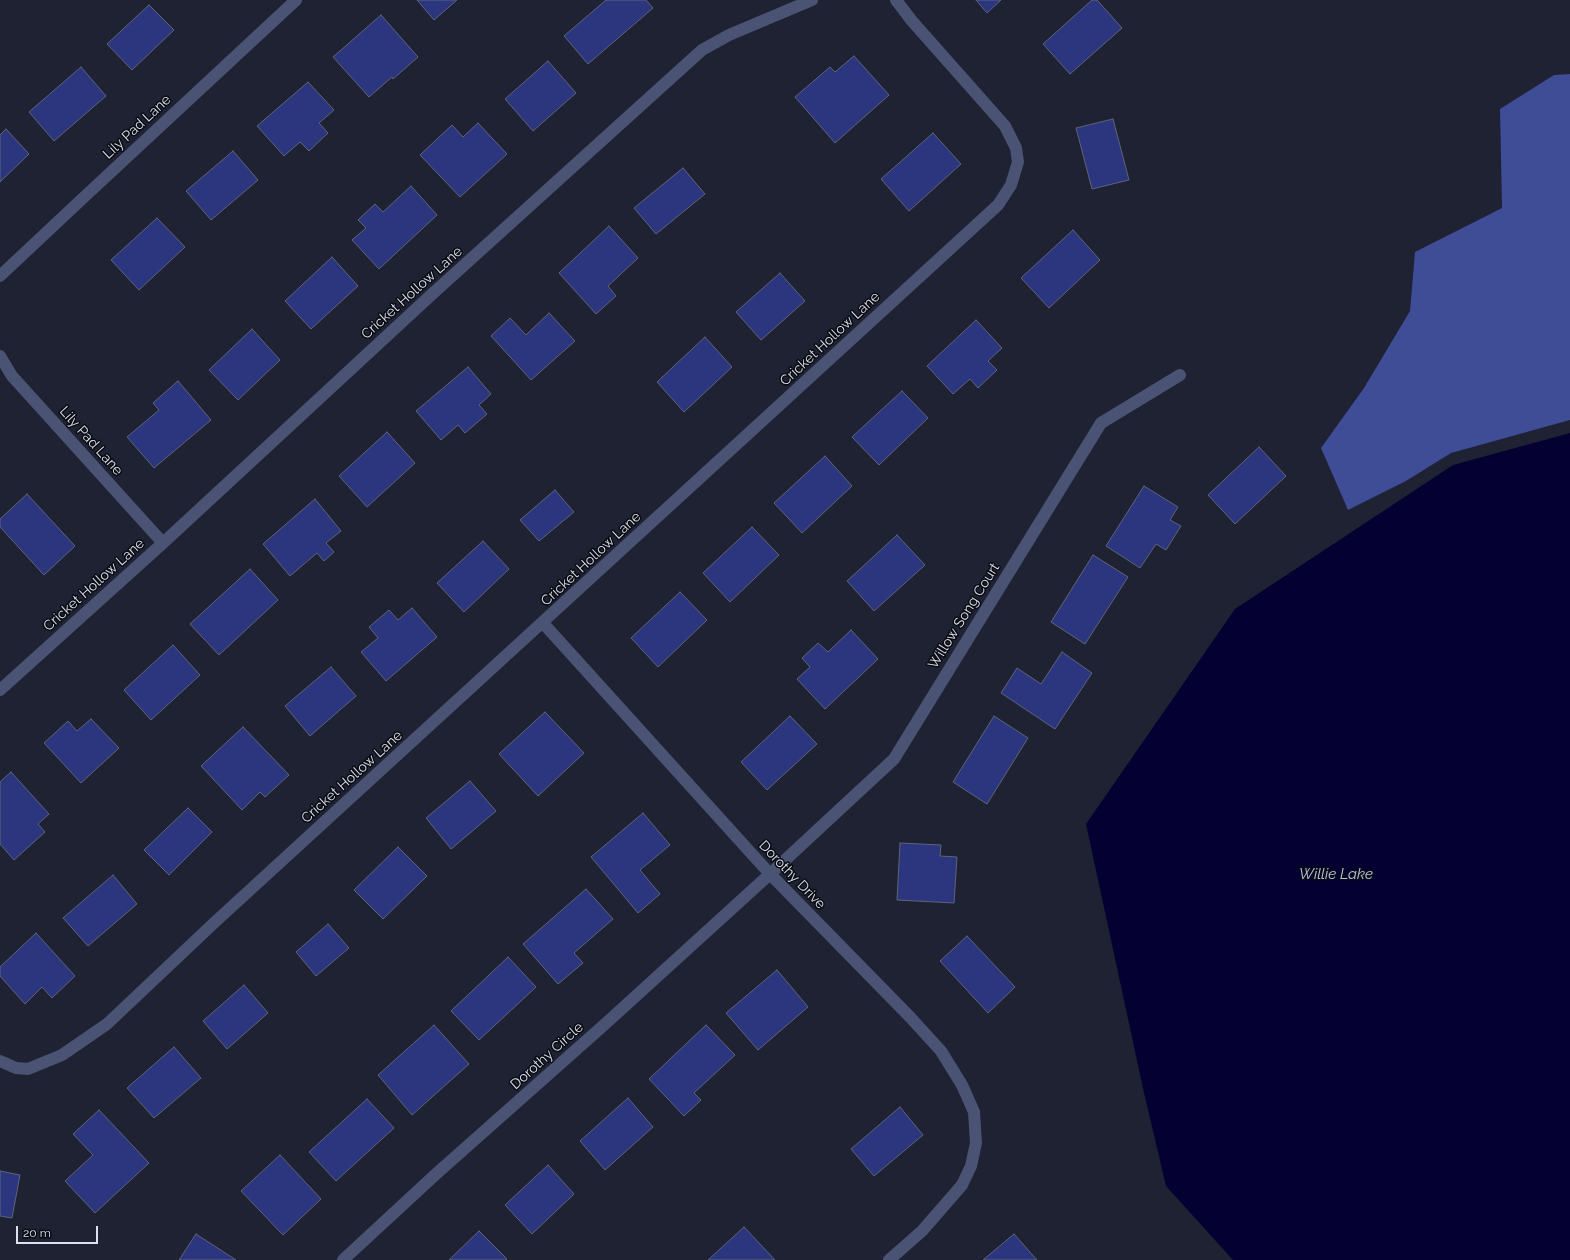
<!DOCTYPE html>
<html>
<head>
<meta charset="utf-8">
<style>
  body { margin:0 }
  #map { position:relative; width:1570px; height:1260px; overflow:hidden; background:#1e2233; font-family:Raleway,sans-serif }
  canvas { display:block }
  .scale { position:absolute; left:16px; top:1226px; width:82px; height:18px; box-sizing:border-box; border:2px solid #dde1ed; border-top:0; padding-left:5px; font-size:12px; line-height:14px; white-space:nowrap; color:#dde1ed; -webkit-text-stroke:3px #0a0c13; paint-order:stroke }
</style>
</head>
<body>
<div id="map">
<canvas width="1570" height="1260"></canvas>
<div class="scale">20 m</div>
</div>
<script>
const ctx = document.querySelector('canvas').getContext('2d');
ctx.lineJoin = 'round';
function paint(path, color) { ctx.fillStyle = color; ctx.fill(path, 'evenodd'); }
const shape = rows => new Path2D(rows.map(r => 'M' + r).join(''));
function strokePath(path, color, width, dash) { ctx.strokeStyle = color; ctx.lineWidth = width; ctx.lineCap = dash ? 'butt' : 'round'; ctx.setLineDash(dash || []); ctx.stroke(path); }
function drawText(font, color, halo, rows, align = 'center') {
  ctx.font = font + ' Raleway,sans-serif'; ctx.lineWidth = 3; ctx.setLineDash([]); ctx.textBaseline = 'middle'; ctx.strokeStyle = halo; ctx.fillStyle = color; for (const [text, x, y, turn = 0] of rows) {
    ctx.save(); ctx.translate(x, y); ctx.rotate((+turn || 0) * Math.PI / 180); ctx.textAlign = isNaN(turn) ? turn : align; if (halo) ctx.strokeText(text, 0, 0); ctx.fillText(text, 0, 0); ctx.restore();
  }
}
paint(shape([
  [1570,74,1570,420,1451,453,1406,481,1348,510,1321,448,1364,388,1410,311,1415,252,1502,208,1500,109,1554,75]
]), '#3f4c96');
paint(shape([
  [1570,433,1570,1260,1233,1260,1166,1186,1144,1093,1086,824,1235,609,1453,465]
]), '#050032');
const building = shape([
  [417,0,457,0,434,20,417,0],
  [606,0,646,0,653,8,588,64,564,36,606,0],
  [976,0,1001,0,987,13,976,0],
  [1092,0,1097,0,1122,28,1070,74,1043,44,1092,0],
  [149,5,174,30,132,70,107,44,149,5],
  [381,15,418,57,393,79,392,77,369,97,333,57,381,15],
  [854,56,889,95,835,143,795,97,830,67,835,72,854,56],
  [548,61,576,93,533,131,505,99,548,61],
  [81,67,106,96,54,141,29,112,81,67],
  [308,82,334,110,319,123,328,133,309,151,300,142,284,156,257,126,308,82],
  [1113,119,1129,180,1092,189,1076,128,1113,119],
  [478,123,507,154,460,197,420,155,452,125,463,137,478,123],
  [6,129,29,154,0,182,0,135,6,129],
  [933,133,961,164,909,211,881,179,933,133],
  [233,151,258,180,211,220,186,191,233,151],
  [683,168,705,194,656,234,634,208,683,168],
  [411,186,437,215,379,269,352,240,366,228,358,220,375,204,383,212,411,186],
  [157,218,185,247,139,290,111,260,157,218],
  [609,226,638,258,608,286,616,296,596,314,559,273,609,226],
  [1073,230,1100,260,1049,308,1021,278,1073,230],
  [332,257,358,286,311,329,285,301,332,257],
  [780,273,805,301,761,340,736,312,780,273],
  [549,313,575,341,531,380,491,336,510,318,526,335,549,313],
  [976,320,1002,348,988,361,997,370,978,388,970,379,953,394,927,366,976,320],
  [252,329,280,360,238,400,209,370,252,329],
  [705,337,732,367,684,412,657,382,705,337],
  [468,367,491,394,479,405,487,414,465,433,458,425,441,440,416,411,468,367],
  [178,381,211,420,154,468,127,437,159,410,153,403,178,381],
  [902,391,928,418,879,465,852,437,902,391],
  [387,432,415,463,367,507,339,476,387,432],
  [1259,447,1286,476,1235,524,1208,495,1259,447],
  [825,456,852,486,802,533,774,503,825,456],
  [1144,486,1178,507,1170,520,1181,526,1166,550,1156,544,1140,568,1106,546,1144,486],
  [555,490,574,512,539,541,520,520,555,490],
  [27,494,75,546,44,575,0,527,0,519,27,494],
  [315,499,341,531,326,543,334,552,324,561,317,553,290,576,263,544,315,499],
  [752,527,779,555,730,602,703,573,752,527],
  [897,535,925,565,874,611,847,581,897,535],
  [483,541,509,569,464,612,437,583,483,541],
  [1093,555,1128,577,1085,644,1051,622,1093,555],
  [250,569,278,600,219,655,190,624,250,569],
  [680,592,707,620,658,667,631,638,680,592],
  [412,608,437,637,386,681,361,652,378,638,369,627,389,610,398,620,412,608],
  [851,630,878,659,825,709,797,679,810,667,802,658,818,643,828,652,851,630],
  [173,645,200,675,151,720,124,690,173,645],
  [1062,652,1092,673,1055,729,1001,693,1017,668,1041,684,1062,652],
  [331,667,356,696,310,736,285,706,331,667],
  [545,712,584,753,538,796,499,754,545,712],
  [790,716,817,744,767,790,741,762,790,716],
  [994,716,1028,738,987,804,953,782,994,716],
  [91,719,119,748,81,783,44,743,68,721,77,731,91,719],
  [243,727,289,775,265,797,260,792,242,810,201,766,243,727],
  [11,772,49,814,38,824,45,832,14,860,0,844,0,782,11,772],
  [470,781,496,811,451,849,426,818,470,781],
  [188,808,212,832,169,875,144,850,188,808],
  [643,813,670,845,640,870,660,894,638,913,591,857,643,813],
  [900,843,941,845,940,856,957,857,954,903,897,900,900,843],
  [398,847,427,876,383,919,354,890,398,847],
  [113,875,137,904,88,946,63,918,113,875],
  [586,889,613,919,574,953,583,963,558,984,523,944,586,889],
  [328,924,349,948,316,976,296,952,328,924],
  [36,933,75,976,52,998,42,987,25,1004,0,976,0,967,36,933],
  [967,936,1015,987,988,1013,940,961,967,936],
  [508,957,536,987,479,1040,451,1011,508,957],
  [777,970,808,1007,758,1050,726,1013,777,970],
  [244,985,268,1013,227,1049,203,1021,244,985],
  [434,1025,469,1064,412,1115,378,1075,434,1025],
  [706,1025,735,1055,694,1093,701,1100,684,1116,649,1079,706,1025],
  [174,1047,201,1078,154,1118,127,1088,174,1047],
  [628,1098,653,1127,605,1170,580,1141,628,1098],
  [367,1099,394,1128,336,1181,309,1152,367,1099],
  [900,1107,923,1135,874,1176,851,1149,900,1107],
  [99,1110,149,1163,95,1213,65,1181,93,1155,73,1134,99,1110],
  [280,1155,321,1199,283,1235,241,1191,280,1155],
  [548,1165,574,1194,532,1234,505,1205,548,1165],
  [0,1171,20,1175,12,1218,0,1216,0,1171],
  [744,1227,775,1260,708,1260,744,1227],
  [479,1231,507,1259,505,1260,449,1260,479,1231],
  [196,1234,236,1260,179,1260,196,1234],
  [1014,1234,1037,1260,983,1260,1014,1234]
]);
paint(building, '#2c367e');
strokePath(building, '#5e6478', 1);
strokePath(shape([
  [0,276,82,199,296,0],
  [0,356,12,376,163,543],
  [543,623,770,874,910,1017,941,1051,962,1085,974,1112,976,1143,971,1166,962,1185,922,1231,889,1260],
  [0,690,163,543,430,296,702,50,729,35,812,0],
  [0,1061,16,1068,28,1069,62,1055,107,1024,215,922,998,205,1011,185,1018,162,1016,148,1005,126,912,21,896,0],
  [343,1260,436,1174,604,1025,770,874,894,759,1101,423,1180,375]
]), '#4b5374', 12);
drawText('14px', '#dde1ed', '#0a0c13', [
  ["Lily Pad Lane",137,127,-43],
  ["Cricket Hollow Lane",412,293,-42],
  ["Cricket Hollow Lane",830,339,-43],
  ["Lily Pad Lane",91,441,48],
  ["Cricket Hollow Lane",591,559,-43],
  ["Cricket Hollow Lane",94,585,-42],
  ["Willow Song Court",964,616,-58],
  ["Cricket Hollow Lane",352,777,-42],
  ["Dorothy Drive",792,875,46],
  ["Dorothy Circle",547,1056,-42]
]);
drawText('italic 15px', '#b7c2ec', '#0a0c13', [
  ["Willie Lake",1336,874]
]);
</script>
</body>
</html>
